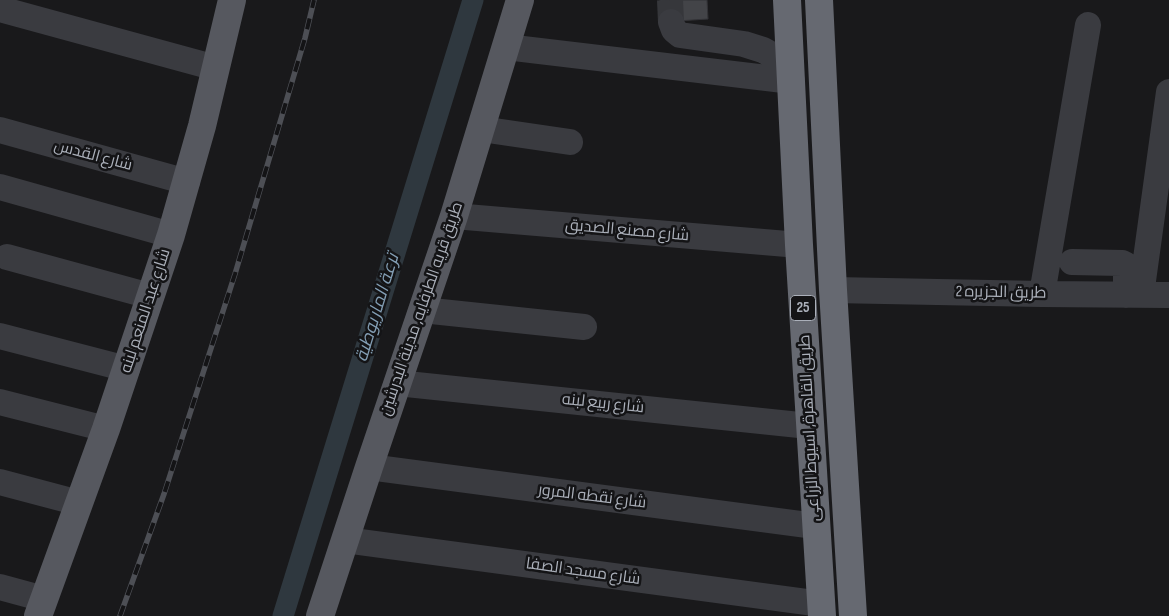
<!DOCTYPE html>
<html>
<head>
<meta charset="utf-8">
<style>
  body { margin:0 }
  canvas { display:block; background:#19191b }
</style>
</head>
<body>
<canvas width="1169" height="616"></canvas>
<script>
const ctx = document.querySelector('canvas').getContext('2d');
ctx.lineJoin = 'round';
const shape = rows => new Path2D(rows.map(r => 'M' + r).join(''));
function strokePath(path, color, width, dash) { ctx.strokeStyle = color; ctx.lineWidth = width; ctx.lineCap = dash ? 'butt' : 'round'; ctx.setLineDash(dash || []); ctx.stroke(path); }
function paint(path, color) { ctx.fillStyle = color; ctx.fill(path, 'evenodd'); }
function drawText(font, color, halo, rows, align = 'center') {
  ctx.font = font + ' "Sofia Sans Condensed",Cairo,sans-serif'; ctx.lineWidth = 5; ctx.setLineDash([]); ctx.textBaseline = 'middle'; ctx.strokeStyle = halo; ctx.fillStyle = color; for (const [text, x, y, turn = 0] of rows) {
    ctx.save(); ctx.translate(x, y); ctx.rotate((+turn || 0) * Math.PI / 180); ctx.textAlign = isNaN(turn) ? turn : align; if (halo) ctx.strokeText(text, 0, 0); ctx.fillText(text, 0, 0); ctx.restore();
  }
}
strokePath(shape([
  [283,616,473,0]
]), '#2f383f', 21);
const building = shape([
  [660,0,707,0,708,19,661,22,660,0]
]);
paint(building, '#434448');
strokePath(building, '#333337', 1);
strokePath(shape([
  [670,0,671,22]
]), '#36373b', 26, [26, 13]);
strokePath(shape([
  [0,9,216,68],
  [671,22,674,30,680,35,744,44,763,50,774,56,791,73],
  [506,47,792,81],
  [481,129,570,142],
  [0,130,187,182],
  [0,187,171,235],
  [454,216,799,245],
  [7,257,150,296],
  [1072,262,1122,263,1126,265,1126,295],
  [833,290,1042,294,1169,295],
  [1042,294,1088,25],
  [1141,295,1169,92],
  [422,310,584,327],
  [0,336,127,369],
  [397,383,809,426],
  [0,402,106,429],
  [369,467,815,526],
  [0,482,79,503],
  [345,540,821,604],
  [0,587,44,599]
]), '#3a3b40', 26);
strokePath(shape([
  [38,616,106,429,171,235,202,126,232,0],
  [320,616,369,467,454,216,520,0]
]), '#56585f', 28);
strokePath(shape([
  [787,0,799,245,822,616],
  [819,0,833,290,853,616]
]), '#666971', 28);
const rail = shape([
  [120,616,164,494,235,274,305,38,314,0]
]);
strokePath(rail, '#4d4f55', 5.5);
strokePath(rail, '#141416', 4, [11]);
for (const [x, y, w] of [
  [803,308,25]
]) { const box = new Path2D(); box.roundRect(x - w / 2, y - 12.5, w, 25, 4); ctx.fillStyle = '#141416'; ctx.fill(box); strokePath(box, '#abb0ba', 1); }
drawText('bold 15px', '#abb0ba', null, [
  ["25",803,308]
]);
drawText('16px', '#abb0ba', '#141416', [
  ["شارع القدس",93,156,15],
  ["شارع مصنع الصديق",627,231,5],
  ["طريق الجزيره 2",1001,293,1],
  ["طريق قريه الطرفايه, مدينة البدرشين",422,309,-71],
  ["شارع عبد المنعم لبنه",146,311,-72],
  ["شارع ربيع لبنه",603,404,6],
  ["طريق القاهرة, اسيوط الزراعى",810,428,-93],
  ["شارع نقطه المرور",592,497,7],
  ["شارع مسجد الصفا",583,572,8]
]);
drawText('italic 18px', '#839eb4', '#141416', [
  ["ترعة الماريوطية",378,308,-73]
]);
</script>
</body>
</html>
